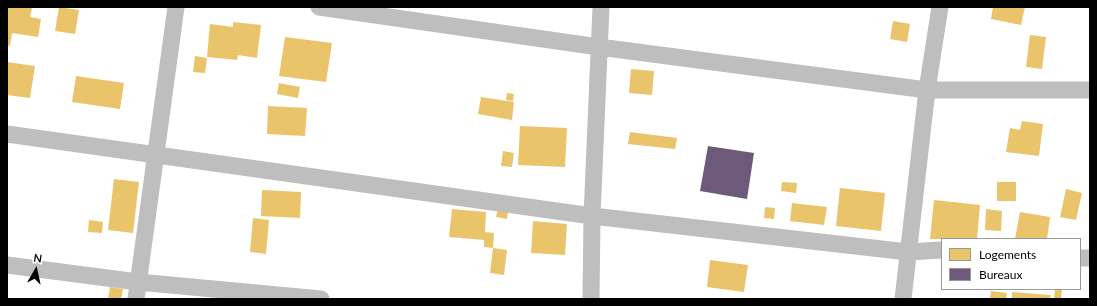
<!DOCTYPE html>
<html>
<head>
<meta charset="utf-8">
<style>
  body { margin:0 }
  #map { position:relative; width:1097px; height:306px; overflow:hidden; background:#fff; font-family:Lato,sans-serif }
  canvas { display:block }
  .frame { position:absolute; inset:0; border:8px solid #000; pointer-events:none }
  .legend { position:absolute; left:941px; top:238px; width:140px; height:52px; box-sizing:border-box; background:#fff; border:1px solid #999; margin:0; padding:5px 7px; list-style:none; font-size:12px; color:#000 }
  .legend li { display:flex; align-items:center; gap:8px; height:20px }
  .legend b { width:20px; border:1px solid #999 }
  .north { position:absolute; left:16px; top:250px; width:40px; height:40px; -webkit-text-stroke:3px #fff; paint-order:stroke; rotate:9deg; font-size:11px; font-weight:700; line-height:16px; text-align:center; color:#000 }
  .north::after { content:''; display:block; margin:auto; width:14px; height:18px; background:#000; clip-path:polygon(50% 0,100% 100%,50% 72%,0 100%) }
</style>
</head>
<body>
<div id="map">
<canvas width="1097" height="306"></canvas>
<div class="frame"></div>
<ul class="legend">
<li><b style="height:11px;background:#e9c46a"></b>Logements</li>
<li><b style="height:11px;background:#6d597a"></b>Bureaux</li>
</ul>
<div class="north">N</div>
</div>
<script>
const ctx = document.querySelector('canvas').getContext('2d');
ctx.lineJoin = 'round';
function paint(path, color) { ctx.fillStyle = color; ctx.fill(path, 'evenodd'); }
const shape = rows => new Path2D(rows.map(r => 'M' + r).join(''));
function strokePath(path, color, width, dash) { ctx.strokeStyle = color; ctx.lineWidth = width; ctx.lineCap = dash ? 'butt' : 'round'; ctx.setLineDash(dash || []); ctx.stroke(path); }
paint(shape([
  [7,7,32,8,30,17,41,19,38,37,12,33,10,46,7,45],
  [59,7,79,10,75,34,55,31],
  [993,7,1025,7,1021,25,991,19],
  [893,21,910,24,907,42,890,39],
  [233,22,261,25,257,58,238,55,237,60,207,57,210,24,233,27],
  [1030,35,1046,37,1042,69,1026,67],
  [285,37,332,43,326,82,279,76],
  [195,56,207,58,205,73,193,72],
  [7,62,35,66,30,98,7,95],
  [631,69,654,71,652,95,629,93],
  [76,76,124,83,120,109,72,102],
  [279,83,300,87,298,98,277,94],
  [507,93,514,94,513,101,506,100],
  [481,97,514,102,512,120,478,114],
  [268,106,307,108,305,136,267,134],
  [1022,121,1043,124,1039,156,1006,152,1010,128,1020,130],
  [520,126,567,128,565,167,518,165],
  [630,132,677,138,675,149,628,144],
  [503,151,514,153,512,167,501,166],
  [114,179,139,182,133,233,108,230],
  [782,182,797,183,796,193,781,191],
  [997,182,1016,182,1016,201,997,201],
  [840,188,885,193,881,231,836,226],
  [1066,189,1082,193,1076,220,1060,217],
  [262,190,301,192,300,218,261,216],
  [934,200,980,205,977,239,930,239],
  [792,203,827,207,824,225,790,221],
  [765,207,775,208,774,219,764,218],
  [452,209,486,212,485,232,494,233,493,248,484,247,484,240,449,237],
  [498,209,508,211,507,219,496,217],
  [986,209,1002,211,1001,231,985,230],
  [1020,212,1050,217,1047,239,1015,239],
  [253,218,269,220,266,254,250,252],
  [89,220,103,222,102,233,88,232],
  [533,221,567,224,565,255,531,253],
  [493,248,507,250,504,275,490,273],
  [710,260,748,265,744,292,707,287],
  [110,287,123,289,121,299,108,299],
  [1055,289,1062,289,1061,299,1054,299],
  [991,291,1007,293,1006,299,990,299],
  [1012,292,1051,295,1050,299,1012,299]
]), '#e9c46a');
paint(shape([
  [708,146,754,153,747,199,700,191]
]), '#6d597a');
strokePath(shape([
  [319,7,599,47,927,90,1090,90],
  [7,134,592,216,908,252,942,250],
  [1080,258,1090,258],
  [7,265,138,282,321,299],
  [136,299,176,7],
  [591,299,592,216,601,7],
  [903,299,927,90,940,7]
]), '#bebebe', 17);
</script>
</body>
</html>
